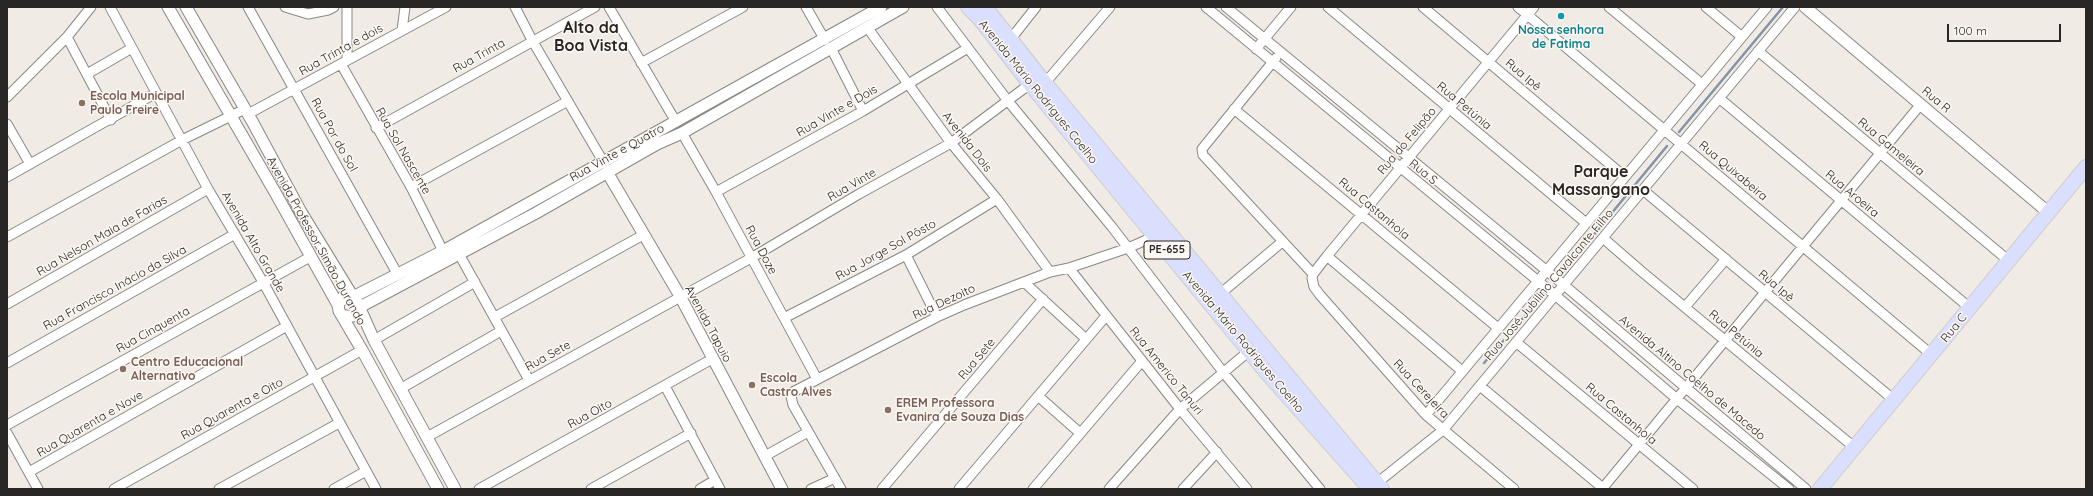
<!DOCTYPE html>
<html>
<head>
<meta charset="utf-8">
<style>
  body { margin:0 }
  #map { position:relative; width:2093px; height:496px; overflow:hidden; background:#f0ebe5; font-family:Quicksand,sans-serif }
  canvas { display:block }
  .frame { position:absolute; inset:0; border:8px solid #292725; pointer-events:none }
  .scale { position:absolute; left:1947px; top:24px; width:114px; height:18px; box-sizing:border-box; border:2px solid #292725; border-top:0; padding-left:5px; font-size:12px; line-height:14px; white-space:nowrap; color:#292725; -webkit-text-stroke:3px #fdf8f3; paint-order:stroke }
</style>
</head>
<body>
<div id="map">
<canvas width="2093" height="496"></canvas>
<div class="frame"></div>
<div class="scale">100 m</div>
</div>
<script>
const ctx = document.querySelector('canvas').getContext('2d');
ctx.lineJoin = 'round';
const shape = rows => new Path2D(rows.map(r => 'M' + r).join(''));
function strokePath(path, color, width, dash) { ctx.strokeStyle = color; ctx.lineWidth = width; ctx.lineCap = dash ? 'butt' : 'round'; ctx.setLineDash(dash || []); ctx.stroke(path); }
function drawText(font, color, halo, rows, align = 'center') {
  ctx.font = font + ' Quicksand,sans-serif'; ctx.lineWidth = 3; ctx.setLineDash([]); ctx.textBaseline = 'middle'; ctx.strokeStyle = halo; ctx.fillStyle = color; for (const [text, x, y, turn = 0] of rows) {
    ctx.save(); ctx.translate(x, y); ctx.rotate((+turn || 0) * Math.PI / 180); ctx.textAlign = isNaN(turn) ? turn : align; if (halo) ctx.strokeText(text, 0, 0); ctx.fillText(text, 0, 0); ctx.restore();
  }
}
strokePath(shape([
  [1679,132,1783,7],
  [1559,277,1667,146],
  [1512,331,1541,297],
  [1484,363,1504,340]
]), '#8394a6', 2.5);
const minor = shape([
  [110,7,208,189,263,282,376,489],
  [248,7,398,275],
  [285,7,308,14,328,10,334,7],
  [347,7,347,59],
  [515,7,532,40,604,163],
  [609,7,676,122],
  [806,7,825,40],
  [937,7,1008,101,1112,227,1223,372,1320,489],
  [1206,7,1555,295,1677,399,1789,489],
  [1226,7,1564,285,1806,489],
  [1328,7,1586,223],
  [1423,7,1625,177],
  [1518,7,1932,355],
  [1609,7,1702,84],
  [1706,7,1742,37],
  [867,27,951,143,997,199,1050,272],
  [402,30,405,7],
  [67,37,111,120],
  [1010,40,1036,7],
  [831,48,863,111],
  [1256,49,1291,7],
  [1758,51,2009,261],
  [1276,58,1202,149,1203,155,1313,274],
  [641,63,743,7],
  [341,64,411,187,443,251],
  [87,74,132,48],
  [1045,83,1110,7],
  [7,97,67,37,91,7],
  [1719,98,1970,308],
  [1234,109,1498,328],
  [248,114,446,7],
  [7,124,30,164],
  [376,128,595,7],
  [682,133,716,192,817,379],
  [7,177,156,93],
  [411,187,568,101],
  [1643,190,1894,400],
  [716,192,863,111,968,48],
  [7,237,182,140,245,109],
  [1603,238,1641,271,1854,447],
  [459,254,529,380],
  [906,255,937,317],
  [1327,256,1462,371],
  [1069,268,1180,409,1247,489],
  [1024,282,1086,339],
  [1220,294,1282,242],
  [7,304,208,189],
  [1685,307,1726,259],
  [495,317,643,235],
  [784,318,906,255,997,199],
  [374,340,475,282],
  [1516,342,1693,489],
  [7,363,235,234],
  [665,386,720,489],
  [1480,386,1604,489],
  [400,389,501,331],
  [1038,396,1080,433],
  [1426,415,1767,7],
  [7,425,310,257],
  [7,433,38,489],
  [427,437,751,258,859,194,951,143,1030,84],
  [765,456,808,432],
  [29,472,287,326],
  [1377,483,1443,430,1795,7],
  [114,489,362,350],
  [219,489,339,423],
  [334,489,366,471],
  [479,489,712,359],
  [591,489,691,433],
  [700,489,715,480],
  [811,489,835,478],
  [841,489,793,405,791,396,793,392,937,317,964,305,1050,272,1069,268,1128,248,1155,236],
  [882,489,1043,299],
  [959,489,1106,316],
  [1033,489,1142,361],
  [1109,489,1180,409,1249,351],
  [1183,489,1217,452],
  [1514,489,1426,415,1320,295,1314,287,1312,278,1313,274,1327,256,1534,7],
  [1602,489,1921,104]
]);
const tertiary = shape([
  [168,7,276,194,338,305,339,311,362,350,438,489],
  [186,7,252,121,301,212,353,297,357,302,374,340,455,489],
  [1805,7,2049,213],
  [607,172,680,296,782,489],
  [338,305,343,297,353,297,443,251,881,7],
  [343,316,353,316,358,308,536,213,657,144,682,133,903,7]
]);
const primary = shape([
  [968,7,980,19,1030,84,1266,372,1370,489],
  [985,7,1045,83,1382,489],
  [1820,489,2086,167]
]);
strokePath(minor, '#8b8782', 11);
strokePath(tertiary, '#8b8782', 13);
strokePath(primary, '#cccbcb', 16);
strokePath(minor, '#fff', 9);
strokePath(tertiary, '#fff', 11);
strokePath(primary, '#dadffd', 14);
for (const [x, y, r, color] of [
  [1561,16,4,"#0f9aa8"],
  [82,103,4,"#8d6e63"],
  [123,369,4,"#8d6e63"],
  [752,385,4,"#8d6e63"],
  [888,410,4,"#8d6e63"]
]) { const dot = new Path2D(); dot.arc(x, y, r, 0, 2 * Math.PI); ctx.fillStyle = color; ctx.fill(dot); strokePath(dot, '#fdf8f3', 1.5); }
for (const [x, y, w] of [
  [1167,250,46]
]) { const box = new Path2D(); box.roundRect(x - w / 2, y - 9, w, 18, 3); ctx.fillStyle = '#fdf8f3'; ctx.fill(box); strokePath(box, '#292725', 1); }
drawText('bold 11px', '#292725', null, [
  ["PE-655",1167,250]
]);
drawText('bold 12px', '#0d838f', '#fdf8f3', [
  ["Nossa senhora",1561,30],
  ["de Fatima",1561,44]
]);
drawText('12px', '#292725', '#fdf8f3', [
  ["Rua Trinta e dois",341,50,-29],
  ["Rua Trinta",479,56,-29],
  ["Rua Ipê",1523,75,40],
  ["Avenida Mário Rodrigues Coelho",1038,92,51],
  ["Rua R",1936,100,40],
  ["Rua Petúnia",1464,106,40],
  ["Rua Vinte e Dois",837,111,-30],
  ["Rua Por do Sol",334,135,61],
  ["Rua do Felipão",1407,141,-50],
  ["Avenida Dois",967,142,52],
  ["Rua Gameleira",1891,147,40],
  ["Rua Sol Nascente",403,151,60],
  ["Rua Vinte e Quatro",617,153,-29],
  ["Rua Quixabeira",1733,171,40],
  ["Rua S",1423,172,39],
  ["Rua Vinte",852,185,-30],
  ["Rua Aroeira",1852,194,40],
  ["Rua Castanhola",1374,209,40],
  ["Rua Nelson Maia de Farias",102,236,-30],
  ["Avenida Professor Simão Durando",316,241,61],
  ["Avenida Alto Grande",253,242,60],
  ["Rua Doze",761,250,62],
  ["Rua Jorge Sol Pôsto",886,250,-29],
  ["Rua José Jubilino Cavalcante Filho",1549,285,-50],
  ["Rua Ipê",1776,286,40],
  ["Rua Francisco Inácio da Silva",115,288,-29],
  ["Rua Dezoito",944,302,-25],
  ["Avenida Tapuio",708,324,62],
  ["Rua C",1954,328,-51],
  ["Rua Cinquenta",153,330,-29],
  ["Rua Petúnia",1736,334,40],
  ["Avenida Mário Rodrigues Coelho",1243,342,50],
  ["Rua Sete",548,356,-29],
  ["Rua Sete",977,359,-50],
  ["Rua Americo Tanuri",1166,371,51],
  ["Avenida Altino Coelho de Macedo",1692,378,40],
  ["Rua Cerejeira",1421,389,47],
  ["Rua Quarenta e Oito",232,409,-29],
  ["Rua Oito",590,414,-29],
  ["Rua Castanhola",1621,414,40],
  ["Rua Quarenta e Nove",90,424,-30]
]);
drawText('bold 12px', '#785e54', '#fdf8f3', [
  ["Escola Municipal",90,96],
  ["Paulo Freire",90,110],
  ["Centro Educacional",131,362],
  ["Alternativo",131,376],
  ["Escola",760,378],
  ["Castro Alves",760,392],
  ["EREM Professora",896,403],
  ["Evanira de Souza Dias",896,417]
], 'left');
drawText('bold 16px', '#292725', '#fdf8f3', [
  ["Alto da",591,28],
  ["Boa Vista",591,46],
  ["Parque",1601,172],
  ["Massangano",1601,190]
]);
</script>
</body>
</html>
